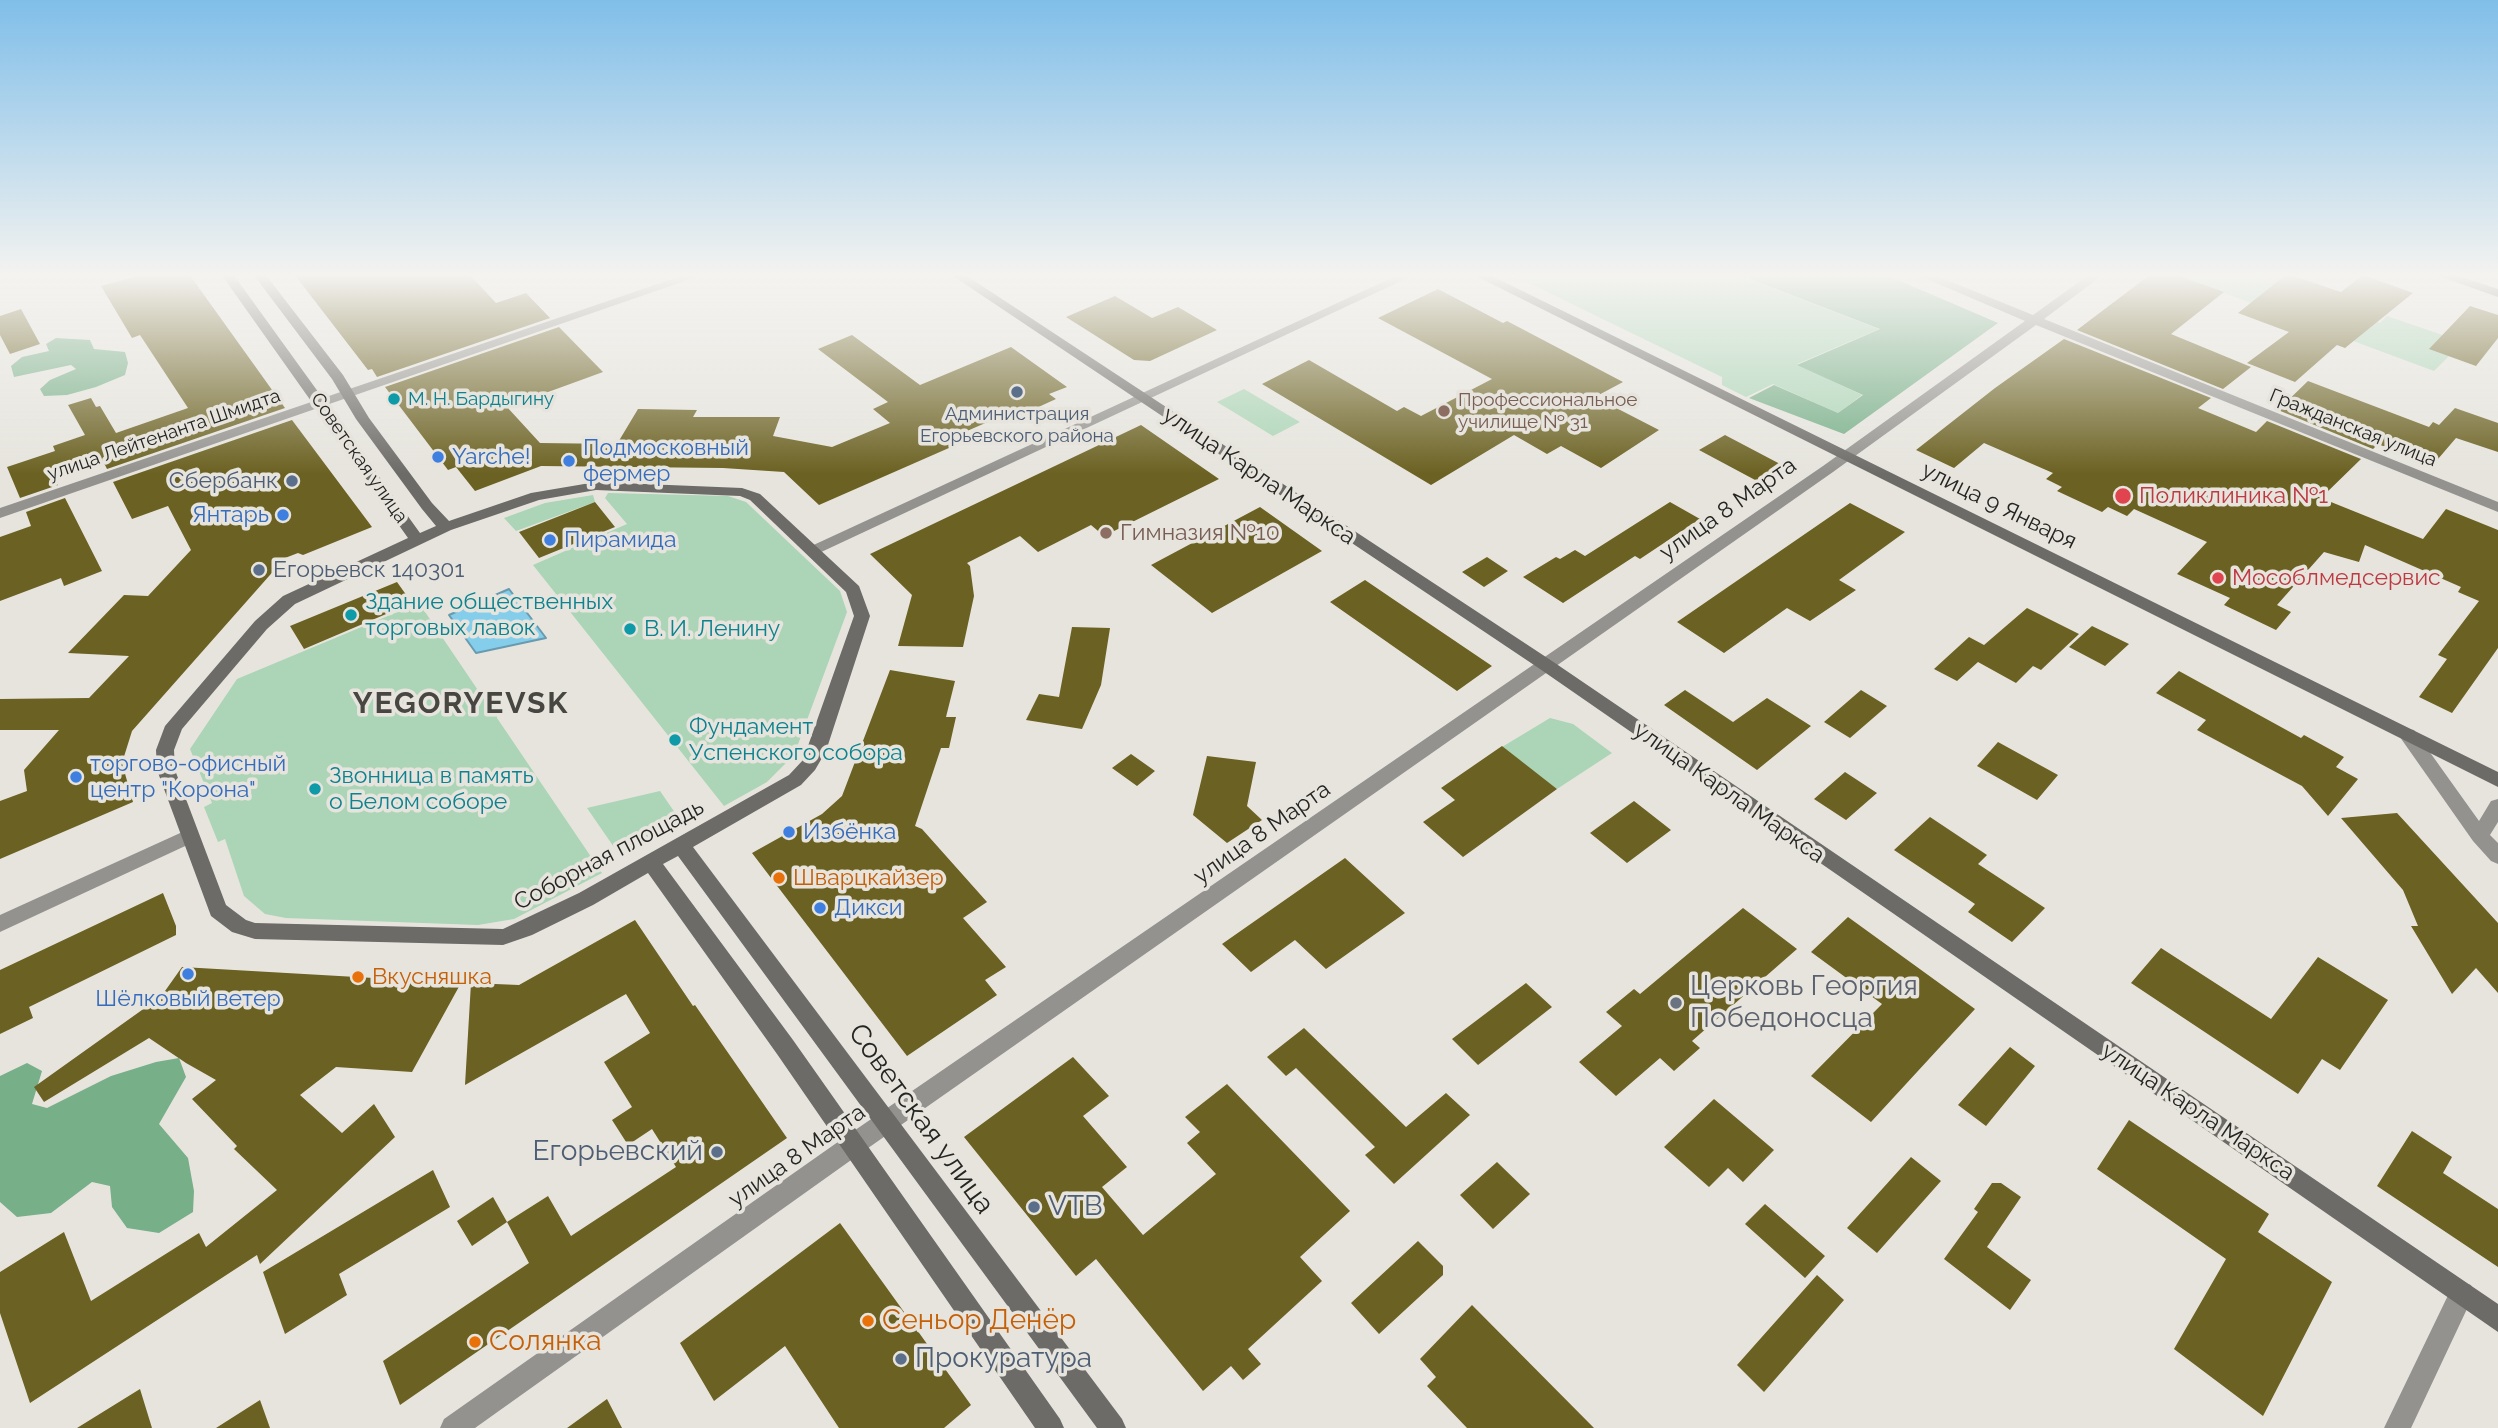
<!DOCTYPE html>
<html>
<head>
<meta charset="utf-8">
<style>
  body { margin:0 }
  canvas { display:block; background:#e6e4dd }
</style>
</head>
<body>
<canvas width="2498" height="1428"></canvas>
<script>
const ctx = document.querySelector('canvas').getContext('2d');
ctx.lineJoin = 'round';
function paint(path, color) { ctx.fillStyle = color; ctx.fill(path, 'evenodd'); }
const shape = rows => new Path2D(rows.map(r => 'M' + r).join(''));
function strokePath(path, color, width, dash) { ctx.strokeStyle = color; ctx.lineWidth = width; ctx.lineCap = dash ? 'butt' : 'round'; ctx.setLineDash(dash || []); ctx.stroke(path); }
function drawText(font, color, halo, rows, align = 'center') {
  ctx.font = font + ' Raleway,sans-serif'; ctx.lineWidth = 7; ctx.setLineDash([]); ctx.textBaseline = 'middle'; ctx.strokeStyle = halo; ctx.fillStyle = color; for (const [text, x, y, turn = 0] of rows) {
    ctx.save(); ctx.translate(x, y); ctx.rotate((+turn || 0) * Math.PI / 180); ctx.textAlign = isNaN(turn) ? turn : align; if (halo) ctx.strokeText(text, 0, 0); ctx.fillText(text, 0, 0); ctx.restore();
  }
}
paint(shape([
  [1510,274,1735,274,1879,329,1797,364,1862,395,1838,413,1773,384,1746,397,1722,385,1722,377],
  [2173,274,2251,274,2380,323,2387,316,2463,342,2434,371],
  [1244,389,1300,422,1273,436,1217,402],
  [608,493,728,496,746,502,840,591,847,612,794,755,767,782,724,806,533,565,627,524,605,498],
  [593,495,595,502,516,531,504,518,545,503],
  [419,603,490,708,497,706,497,718,602,873,514,919,478,925,286,918,265,914,244,896,225,839,218,842,204,807,212,803,190,749,237,679],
  [1550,718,1573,724,1612,753,1557,789,1502,747],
  [660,791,680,820,618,853,587,808]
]), '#abd5b6');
paint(shape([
  [1737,274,1884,274,1998,323,1844,434,1749,398,1774,385,1838,413,1863,395,1797,365,1880,329],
  [56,338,90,340,94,349,125,352,128,363,125,375,96,387,67,395,44,396,40,389,50,380,76,369,71,365,14,377,11,366,22,357,49,351,46,344],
  [179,1058,186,1077,159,1124,188,1158,194,1191,193,1212,159,1233,127,1228,112,1207,110,1186,92,1182,51,1213,17,1217,0,1202,0,1076,27,1063,42,1071,32,1104,47,1108,111,1076,156,1062]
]), '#77af88');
const water = shape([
  [509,589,546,638,476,653,449,615,509,589]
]);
paint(water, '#85ceeb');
strokePath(water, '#689baf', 2);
paint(shape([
  [145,274,189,274,285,408,107,469,103,461,54,478,58,485,20,498,7,467,55,451,53,446,85,435,68,405,91,398,96,407,100,406,116,433,188,408,140,335,132,338,101,286],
  [294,274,469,274,496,303,526,293,550,318,377,377,372,369,368,370],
  [2151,274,2173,274,2224,292,2171,334,2251,367,2223,389,2077,330],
  [2287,274,2341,292,2363,275,2413,293,2345,348,2337,345,2295,382,2247,363,2289,332,2238,313],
  [1438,289,1503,323,1507,321,1623,382,1595,397,1659,430,1601,468,1561,446,1547,454,1514,435,1431,485,1262,384,1309,360,1397,411,1404,407,1421,416,1492,379,1378,318],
  [1115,296,1152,318,1178,307,1217,330,1150,361,1134,360,1066,317],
  [2470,306,2498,315,2498,338,2476,366,2429,349],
  [21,309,40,344,10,354,0,335,0,316],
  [559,327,603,372,507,407,540,443,617,444,638,409,697,410,693,417,780,417,773,436,832,447,890,423,873,409,888,402,818,349,852,335,920,385,1011,347,1067,387,1049,394,1056,399,1012,419,1006,414,951,438,958,444,819,505,784,472,723,468,541,466,475,491,456,467,448,470,385,387],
  [2064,339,2211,398,2198,408,2256,432,2267,421,2361,459,2321,498,2423,539,2446,509,2498,530,2498,648,2452,713,2419,697,2447,659,2438,655,2479,601,2458,592,2461,587,2365,545,2359,562,2324,552,2277,605,2291,612,2276,630,2224,605,2230,598,2177,574,2207,542,2134,509,2127,516,2108,507,2102,512,2057,491,2062,487,2046,479,2053,473,1984,443,1954,468,1916,450,1995,388],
  [2308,381,2429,427,2433,422,2439,425,2455,408,2498,423,2498,452,2456,438,2432,466,2378,444,2373,449,2278,410],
  [292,420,372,527,303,555,298,553,285,558,132,731,122,763,133,802,0,859,0,801,27,791,24,770,59,730,0,730,0,699,89,698,129,656,68,653,124,595,148,596,191,550,168,506,132,519,113,482],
  [1141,425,1219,479,1104,536,1091,525,1038,552,1020,536,967,563,970,566,974,596,963,647,898,646,912,595,870,554],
  [1725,435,1782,465,1757,481,1699,450],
  [65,498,102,571,64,586,61,578,0,601,0,537,31,526,26,512],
  [595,502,615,527,539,558,519,532],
  [1670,502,1700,519,1640,559,1635,556,1563,603,1523,577,1556,557,1560,559,1575,550,1585,556],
  [1850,503,1905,532,1839,580,1856,590,1810,621,1787,608,1724,653,1677,622],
  [1260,507,1322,551,1212,613,1151,565],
  [1487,557,1508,571,1484,587,1462,572],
  [1365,580,1390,597,1492,666,1457,691,1330,602],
  [397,582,412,603,304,649,290,626],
  [2027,608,2079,634,2041,670,2033,666,2016,683,1978,662,1957,681,1934,669,1969,637,1984,645],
  [2092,626,2129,644,2105,666,2069,647],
  [1072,627,1110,628,1101,685,1082,729,1026,720,1039,694,1059,697],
  [890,670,955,681,946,717,956,717,949,748,941,748,915,826,922,829,987,902,963,918,1006,967,985,980,997,995,907,1056,752,853,822,814,842,796],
  [2179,671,2301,738,2304,735,2344,757,2336,767,2358,779,2328,816,2302,786,2197,730,2206,720,2156,693],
  [1685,690,1733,722,1767,698,1811,726,1757,770,1664,705],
  [1861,690,1887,706,1850,738,1824,722],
  [1998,742,2058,775,2037,800,1977,766],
  [1502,746,1557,789,1463,857,1423,822,1455,800,1441,788],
  [1131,754,1155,771,1137,786,1112,768],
  [1207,756,1256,762,1247,806,1262,820,1227,843,1193,815],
  [1845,772,1877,793,1846,820,1814,799],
  [1634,801,1671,830,1627,863,1590,833],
  [2397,813,2498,923,2498,993,2476,968,2452,994,2411,926,2418,926,2403,890,2341,818],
  [1930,817,1987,855,1978,864,2045,908,2012,942,1968,912,1975,904,1894,850],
  [1345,858,1405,913,1326,969,1295,940,1251,972,1222,944],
  [163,893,176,926,176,935,29,1007,33,1018,0,1034,0,970],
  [1743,908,1797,949,1692,1041,1700,1048,1674,1071,1660,1058,1616,1096,1579,1062,1622,1026,1606,1012,1634,989,1640,994],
  [1848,917,1975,1009,1871,1122,1811,1076,1882,1004,1811,952],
  [635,920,693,1006,695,1005,787,1138,400,1405,383,1361,529,1263,507,1222,548,1196,571,1236,676,1167,652,1129,628,1145,612,1120,632,1107,604,1062,650,1033,626,994,465,1085,471,983,519,985],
  [2161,948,2271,1019,2318,957,2388,1000,2340,1070,2322,1059,2298,1094,2131,983],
  [182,967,461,983,412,1072,336,1067,300,1095,342,1133,374,1104,395,1137,260,1264,257,1255,30,1403,0,1313,0,1272,64,1232,91,1301,199,1233,206,1247,277,1190,234,1149,237,1146,192,1099,216,1080,186,1063,149,1038,44,1102,34,1087,149,1005,165,991],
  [1526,983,1552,1007,1478,1065,1452,1039],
  [1304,1028,1406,1127,1446,1093,1470,1115,1394,1184,1365,1155,1375,1147,1296,1068,1286,1076,1267,1057],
  [2010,1047,2035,1066,1986,1126,1958,1105],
  [1073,1057,1109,1096,1083,1116,1127,1167,1102,1187,1143,1235,1216,1174,1187,1143,1200,1132,1185,1117,1227,1084,1350,1211,1300,1257,1322,1281,1248,1349,1261,1364,1243,1380,1231,1366,1203,1391,1096,1259,1076,1276,964,1137],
  [1714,1099,1774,1150,1743,1182,1728,1168,1709,1187,1664,1147],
  [2129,1120,2269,1214,2258,1232,2332,1282,2263,1416,2174,1349,2226,1259,2097,1169],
  [2412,1131,2452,1157,2443,1173,2498,1209,2498,1267,2377,1186],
  [1911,1157,1941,1181,1877,1253,1847,1228],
  [1497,1162,1530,1194,1493,1229,1460,1195],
  [433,1170,450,1207,339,1274,347,1295,285,1334,263,1272],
  [1992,1183,2001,1183,2021,1197,1987,1247,2031,1280,2010,1310,1944,1259,1978,1212,1974,1209],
  [493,1197,507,1222,472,1246,457,1221],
  [1765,1204,1825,1256,1805,1278,1745,1224],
  [840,1223,971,1405,944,1428,839,1428,785,1346,714,1401,680,1343],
  [1418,1241,1443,1266,1443,1275,1379,1334,1351,1303],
  [1817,1275,1844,1300,1764,1392,1737,1365],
  [1472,1305,1594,1428,1467,1428,1427,1386,1436,1377,1420,1359],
  [140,1389,152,1428,77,1428],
  [607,1399,622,1428,567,1428],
  [260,1400,270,1428,216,1428]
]), '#6b6122');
paint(shape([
  [687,274,705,274,0,518,0,508,687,274],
  [1400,274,1416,274,817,554,807,554,804,551,807,548,1400,274],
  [1915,274,1932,274,2033,315,2090,274,2104,274,2044,319,2498,502,2498,512,2036,325,1833,472,861,1153,475,1428,440,1428,444,1419,845,1137,1823,466,2025,321,1915,274],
  [2408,729,2414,730,2479,821,2491,801,2498,799,2498,822,2490,835,2498,843,2498,864,2491,861,2473,841,2402,740,2399,735,2402,730,2408,729],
  [189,829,196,831,199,836,196,841,0,932,0,915,189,829],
  [2462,1282,2471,1285,2474,1294,2411,1428,2384,1428,2453,1285,2462,1282]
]), '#94928f');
paint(shape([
  [221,274,233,274,420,533,436,526,422,509,356,419,332,379,253,274,265,274,343,375,369,418,432,503,449,521,531,493,596,482,742,488,760,494,859,586,870,616,826,751,815,770,801,785,693,847,1122,1419,1126,1428,1097,1428,678,856,663,864,793,1040,1060,1419,1064,1428,1035,1428,777,1054,648,873,593,905,532,935,503,945,255,939,232,932,211,916,157,770,156,750,165,726,255,621,283,596,408,538,221,274],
  [596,490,740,496,750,500,846,592,854,616,803,760,789,775,579,893,503,929,255,923,246,920,226,905,175,770,174,750,182,729,267,629,295,604,451,530,539,500,596,490],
  [950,274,964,274,1552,661,2498,1304,2498,1332,1540,669,950,274],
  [1472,274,1488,274,2498,772,2498,787,1472,274],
  [2433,274,2452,274,2498,289,2498,297,2433,274]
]), '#6d6b67');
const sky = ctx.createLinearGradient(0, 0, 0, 474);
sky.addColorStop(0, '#80bee9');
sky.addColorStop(0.58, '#f4f3f0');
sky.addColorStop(1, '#f4f3f000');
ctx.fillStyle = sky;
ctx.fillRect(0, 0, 2498, 474);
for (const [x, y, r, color] of [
  [1017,392,7,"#5c6f8a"],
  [394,399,7,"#0f9aa8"],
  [1444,411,7,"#8d6e63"],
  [438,457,7,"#3f7fe0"],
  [569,461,7,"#3f7fe0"],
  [292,481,7,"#5c6f8a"],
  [2123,496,9,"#e0444e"],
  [283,515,7,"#3f7fe0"],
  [1106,533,7,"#8d6e63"],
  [550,540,7,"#3f7fe0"],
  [259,570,7,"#5c6f8a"],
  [2218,578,7,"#e0444e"],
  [351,615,7,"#0f9aa8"],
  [630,629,7,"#0f9aa8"],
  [675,740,7,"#0f9aa8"],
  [76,777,7,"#3f7fe0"],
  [315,789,7,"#0f9aa8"],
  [789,832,7,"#3f7fe0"],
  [779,878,7,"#e8710a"],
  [820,908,7,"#3f7fe0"],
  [188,974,7,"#3f7fe0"],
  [358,977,7,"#e8710a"],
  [1676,1003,7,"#6b7280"],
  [717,1152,7,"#5c6f8a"],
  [1034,1207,7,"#5c6f8a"],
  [868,1321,7,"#e8710a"],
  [475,1342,7,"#e8710a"],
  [901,1359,7,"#5c6f8a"]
]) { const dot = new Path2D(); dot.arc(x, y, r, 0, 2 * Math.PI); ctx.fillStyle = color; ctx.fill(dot); strokePath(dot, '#e6e4dd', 2.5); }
drawText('19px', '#0d838f', '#e6e4dd', [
  ["М. Н. Бардыгину",408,399]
], 'left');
drawText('19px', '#785e54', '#e6e4dd', [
  ["Профессиональное",1458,400],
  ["училище № 31",1458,422]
], 'left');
drawText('19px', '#4e5e75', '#e6e4dd', [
  ["Администрация",1017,414],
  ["Егорьевского района",1017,436]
]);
drawText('19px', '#252522', '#e6e4dd', [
  ["Гражданская улица",2353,428,22],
  ["улица Лейтенанта Шмидта",164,435,-19],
  ["Советская улица",359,458,55]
]);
drawText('23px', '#366cbe', '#e6e4dd', [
  ["Подмосковный",583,448],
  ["фермер",583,474],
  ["Yarche!",452,457],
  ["Янтарь",269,515,"right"],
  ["Пирамида",564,540],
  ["торгово-офисный",90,764],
  ["центр \"Корона\"",90,790],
  ["Избёнка",803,832],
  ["Дикси",834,908],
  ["Шёлковый ветер",188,999,"center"]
], 'left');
drawText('23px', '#252522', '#e6e4dd', [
  ["улица Карла Маркса",1259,476,34],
  ["улица 9 Января",1999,506,26],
  ["улица 8 Марта",1728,509,-35],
  ["улица Карла Маркса",1729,793,35],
  ["улица 8 Марта",1262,833,-35],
  ["Соборная площадь",609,855,-28],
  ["улица Карла Маркса",2198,1112,34],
  ["улица 8 Марта",797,1156,-35]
]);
drawText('23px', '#4e5e75', '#e6e4dd', [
  ["Сбербанк",278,481],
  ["Егорьевск 140301",273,570,"left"]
], 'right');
drawText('23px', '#be3a42', '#e6e4dd', [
  ["Поликлиника №1",2139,496],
  ["Мособлмедсервис",2232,578]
], 'left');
drawText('23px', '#785e54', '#e6e4dd', [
  ["Гимназия №10",1120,533]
], 'left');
drawText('23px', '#0d838f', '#e6e4dd', [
  ["Здание общественных",365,602],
  ["торговых лавок",365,628],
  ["В. И. Ленину",644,629],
  ["Фундамент",689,727],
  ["Успенского собора",689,753],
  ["Звонница в память",329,776],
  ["о Белом соборе",329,802]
], 'left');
drawText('23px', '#c56008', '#e6e4dd', [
  ["Шварцкайзер",793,878],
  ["Вкусняшка",372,977]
], 'left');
drawText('28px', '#5b616d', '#e6e4dd', [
  ["Церковь Георгия",1690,987],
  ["Победоносца",1690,1019]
], 'left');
drawText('28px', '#252522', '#e6e4dd', [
  ["Советская улица",921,1119,54]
]);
drawText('28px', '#4e5e75', '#e6e4dd', [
  ["Егорьевский",703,1152,"right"],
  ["VTB",1048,1207],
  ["Прокуратура",915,1359]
], 'left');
drawText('28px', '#c56008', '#e6e4dd', [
  ["Сеньор Денёр",882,1321],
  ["Солянка",489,1342]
], 'left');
ctx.letterSpacing = '2px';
drawText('bold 30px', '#474640', '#e6e4dd', [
  ["YEGORYEVSK",461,704]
]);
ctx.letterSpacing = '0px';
</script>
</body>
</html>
